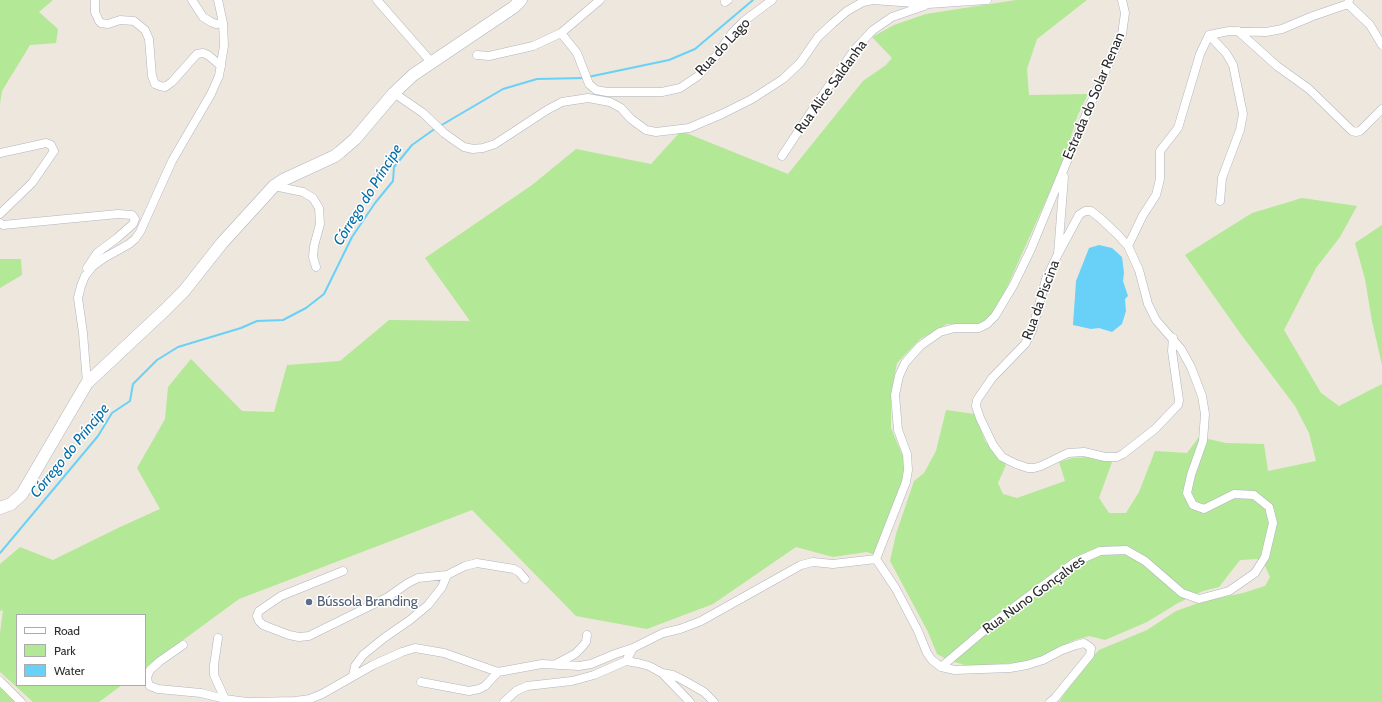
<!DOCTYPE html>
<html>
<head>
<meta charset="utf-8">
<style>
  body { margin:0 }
  #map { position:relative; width:1382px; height:702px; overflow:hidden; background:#eee7dd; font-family:Cabin,sans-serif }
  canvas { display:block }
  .legend { position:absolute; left:16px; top:614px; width:130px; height:72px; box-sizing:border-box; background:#fff; border:1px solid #ababab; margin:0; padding:5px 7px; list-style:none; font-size:12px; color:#2c2c2c }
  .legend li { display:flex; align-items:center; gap:8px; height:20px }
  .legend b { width:20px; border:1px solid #ababab }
</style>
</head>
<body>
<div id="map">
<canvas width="1382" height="702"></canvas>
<ul class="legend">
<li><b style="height:5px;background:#fff"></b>Road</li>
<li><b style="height:11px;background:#b2e896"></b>Park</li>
<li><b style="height:11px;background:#69d1f7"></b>Water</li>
</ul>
</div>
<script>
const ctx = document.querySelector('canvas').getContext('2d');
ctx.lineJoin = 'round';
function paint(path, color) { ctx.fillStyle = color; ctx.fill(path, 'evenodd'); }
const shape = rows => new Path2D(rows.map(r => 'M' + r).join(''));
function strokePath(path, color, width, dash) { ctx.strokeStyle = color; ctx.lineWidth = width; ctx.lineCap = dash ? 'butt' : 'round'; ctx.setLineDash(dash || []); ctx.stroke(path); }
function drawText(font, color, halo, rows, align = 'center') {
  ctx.font = font + ' Cabin,sans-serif'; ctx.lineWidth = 3; ctx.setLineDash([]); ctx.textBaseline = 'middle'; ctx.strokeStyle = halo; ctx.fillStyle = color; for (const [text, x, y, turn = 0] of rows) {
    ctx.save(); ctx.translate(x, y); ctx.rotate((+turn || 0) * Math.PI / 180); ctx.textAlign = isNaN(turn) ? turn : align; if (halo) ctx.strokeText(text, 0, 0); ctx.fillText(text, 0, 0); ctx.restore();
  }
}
paint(shape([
  [0,0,53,0,39,12,58,29,56,43,30,45,2,91,0,104],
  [1016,0,1087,0,1037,39,1027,69,1029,95,1088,94,1077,117,1064,160,995,314,982,324,947,324,920,339,897,363,891,395,891,428,904,459,905,480,875,555,867,552,833,557,796,547,713,604,647,629,576,616,472,510,239,599,145,668,145,615,17,615,17,685,122,685,99,702,33,702,0,672,0,633,3,610,0,611,0,564,20,547,53,560,120,527,160,509,137,468,165,419,168,387,191,359,242,411,274,412,287,365,340,361,389,320,470,321,425,258,532,185,576,149,651,164,681,131,788,174,863,81,886,65,892,58,872,37,894,25,926,14],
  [1302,198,1357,206,1340,237,1316,268,1284,330,1321,393,1339,406,1382,384,1382,702,1059,702,1079,671,1099,650,1147,630,1176,611,1204,601,1243,593,1265,586,1270,577,1265,566,1257,559,1240,560,1219,587,1203,591,1178,603,1147,622,1105,640,1089,636,1072,641,1042,657,1025,662,971,667,948,660,937,654,928,632,890,561,896,534,914,481,924,473,936,451,946,410,975,414,985,441,1006,465,998,483,1003,494,1017,498,1065,481,1059,462,1072,458,1090,457,1112,462,1099,498,1109,513,1126,513,1139,492,1155,451,1187,453,1199,437,1226,443,1264,444,1268,471,1316,461,1309,433,1295,406,1240,333,1185,255,1252,213],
  [1382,225,1382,365,1372,321,1365,279,1355,243],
  [0,259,21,259,22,275,0,288],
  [0,686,15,702,0,702]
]), '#b2e896');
paint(shape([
  [1099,245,1112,248,1122,257,1124,273,1123,281,1128,296,1125,299,1126,311,1122,324,1112,332,1099,328,1091,329,1073,325,1076,281,1089,248]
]), '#69d1f7');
strokePath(shape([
  [588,77,669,60,695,49,753,0],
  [440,126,503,89,537,79,584,78],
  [0,553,98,436,112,413,130,401,133,384,157,360,178,347,241,328,257,321,283,320,306,308,324,294,352,237,375,203,393,181,394,167,412,145,436,128]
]), '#69d1f7', 2);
const street = shape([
  [95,0,95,12,99,21,101,23,108,24,120,20,134,21,145,30,149,39,152,76,155,84,160,86,165,87,172,82,197,54,203,53,208,55,221,66],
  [192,0,203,17,211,22,216,24,223,23],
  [377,0,432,63],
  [725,2,728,0],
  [1348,4,1370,25,1382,45],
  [1238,31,1277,66,1309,89,1352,131,1356,132,1360,131,1382,109],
  [561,33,577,53,589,84,596,90,607,92,662,92,680,88,698,76,716,56,732,33,744,21,772,0],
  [1209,35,1226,53,1233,65,1243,114,1240,130,1222,178,1220,201],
  [477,55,489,56,533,46,561,33,600,0],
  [394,93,423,113,444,133,458,143,464,147,473,149,483,148,495,144,547,110,562,102,588,98,610,102,621,108,631,119,646,130,656,132,689,128,722,114,752,99,783,79,800,63,818,37,833,23,847,11,863,2,873,0,928,4,987,0],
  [0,153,46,143,51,145,54,151,32,183,0,214],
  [782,156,819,100,855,49,873,30,892,17,924,6],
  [1064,177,1058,254,1046,279,1032,331,1025,344,992,378,977,400,976,406,980,418,993,445,1002,457,1016,464,1028,468,1034,468,1041,466,1068,453,1084,452,1105,457,1117,457,1123,454,1155,429,1178,405,1179,400,1172,351,1173,338],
  [274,186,303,192,313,198,319,208,320,224,314,246,313,257,316,267],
  [0,223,3,225,118,214,132,215,135,219,133,224,117,238,97,253,87,268],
  [1128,246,1143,215,1156,195,1160,179,1160,151,1178,128,1200,54,1209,35,1229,31,1266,32,1282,29,1313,16,1348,4,1349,0],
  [87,383,83,333,78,298,81,286,85,276,93,266,104,258,129,244,135,239,140,232,172,161,211,94,219,76,224,46,223,23,218,0],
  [876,559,906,482,908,470,907,454,898,430,895,395,899,376,905,363,920,346,940,332,955,328,979,328,987,324,995,316,1013,286,1031,249,1090,105,1122,34,1125,13,1122,0],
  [343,571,281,596,259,611,257,616,259,621,263,625,289,635,299,637,309,636,388,597,408,583,418,578,447,575,442,587,428,605,410,620,384,638,363,655,355,666,353,676],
  [447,575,465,566,477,563,514,569,519,572,525,579],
  [218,638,214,665,214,675,225,699],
  [183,645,160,661,150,670,147,677,148,683,150,686,158,689,201,693,225,699,247,702],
  [626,661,633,648,663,633,680,629,701,621,801,565,813,562,833,564,876,559,896,589,918,631,927,653,932,660,941,667,955,670,1010,668,1027,665,1043,660,1062,650,1076,645,1084,643,1091,648,1090,655,1055,698,1050,702],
  [556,664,575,654,581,648,586,642,587,635],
  [941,667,993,623,1037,590,1075,562,1100,551,1126,550,1145,561,1182,593,1199,599,1229,591,1255,573,1265,557,1273,523,1269,507,1254,495,1234,494,1204,509,1193,505,1187,493,1191,475,1203,441,1205,414,1202,396,1191,367,1181,349,1156,320,1148,304,1139,270,1128,246,1118,235,1100,218,1091,211,1085,211,1079,215,1058,254],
  [662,673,673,675,683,680,704,692,714,702],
  [0,681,21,702],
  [421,682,469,691,479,689,485,686,498,672],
  [250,702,295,701,310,699,322,694,373,665,402,652,415,648,444,653,498,672,542,664,579,666,591,664,615,654,633,648],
  [504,702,516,691,527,686,572,681,594,675,626,661,638,663,649,666,662,673,690,702]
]);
const secondary = shape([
  [0,508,11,504,22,494,87,383,165,310,184,291,222,243,274,186,283,180,335,156,340,152,355,139,394,93,413,75,514,7,521,0]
]);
strokePath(street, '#b1b4c0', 9);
strokePath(secondary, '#b1b4c0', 13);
strokePath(street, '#fff', 8);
strokePath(secondary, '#fff', 12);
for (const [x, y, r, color] of [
  [309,602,4,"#5c6f8a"]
]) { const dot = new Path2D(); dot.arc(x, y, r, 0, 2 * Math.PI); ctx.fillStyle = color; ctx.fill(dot); strokePath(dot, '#fff', 1.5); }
drawText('14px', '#2c2c2c', '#fff', [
  ["Rua do Lago",723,47,-47],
  ["Rua Alice Saldanha",831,87,-54],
  ["Estrada do Solar Renan",1094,96,-67],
  ["Rua da Piscina",1041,300,-70],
  ["Rua Nuno Gonçalves",1034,595,-36]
]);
drawText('14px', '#4e5e75', '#fff', [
  ["Bússola Branding",317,602]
], 'left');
drawText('italic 15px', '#046fa7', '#fff', [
  ["Córrego do Príncipe",368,195,-58],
  ["Córrego do Príncipe",70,451,-51]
]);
</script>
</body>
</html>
